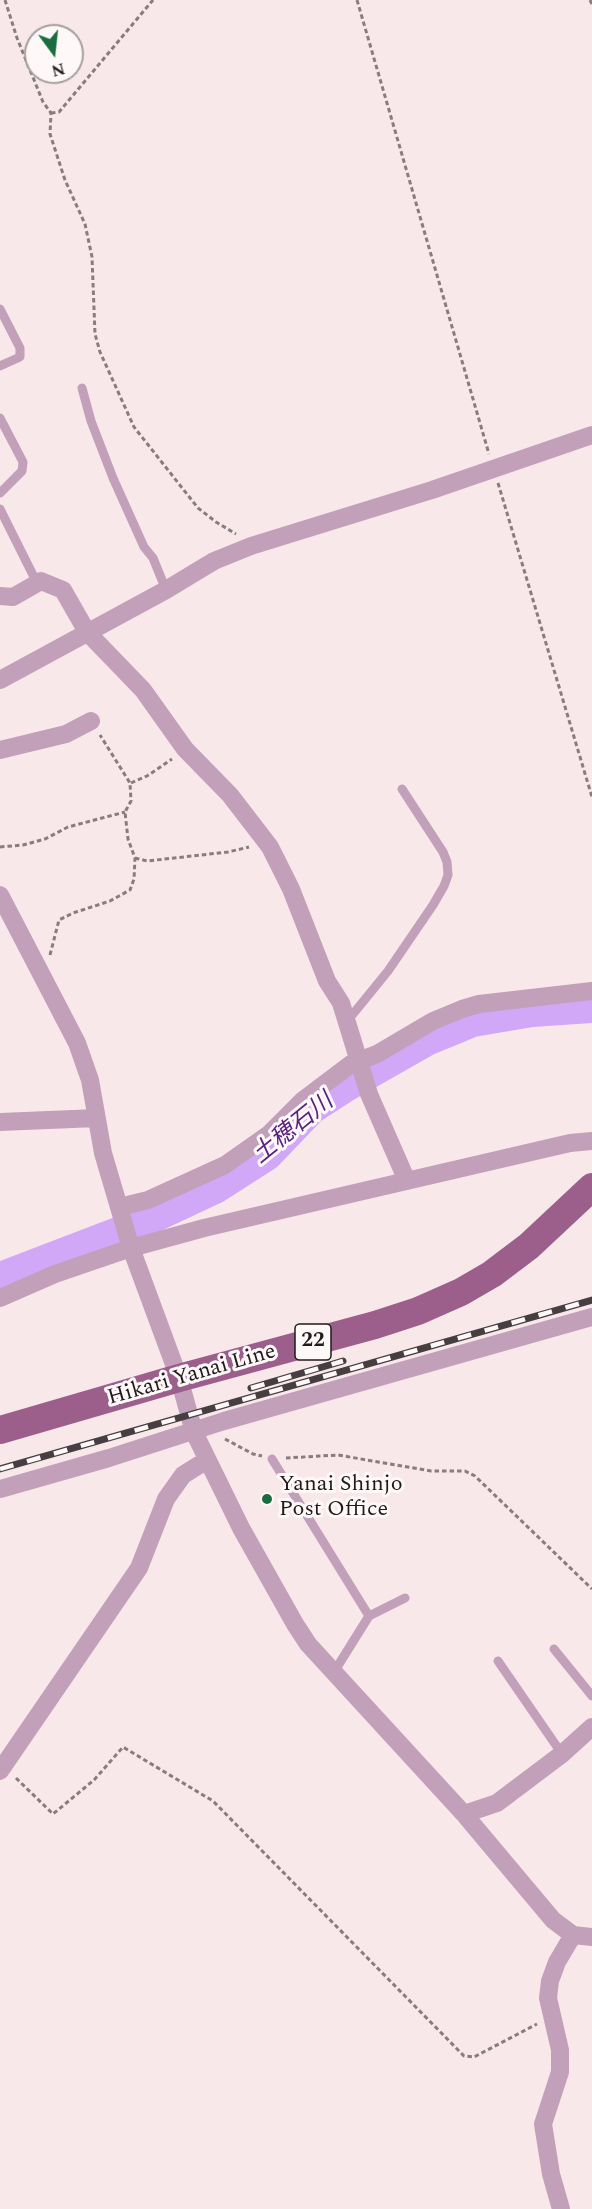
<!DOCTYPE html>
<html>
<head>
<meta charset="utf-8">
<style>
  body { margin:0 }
  #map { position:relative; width:592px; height:2209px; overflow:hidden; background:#f9e8ea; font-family:Spectral,serif }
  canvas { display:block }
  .north { position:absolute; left:24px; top:24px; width:60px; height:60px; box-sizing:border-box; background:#fff8f9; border:2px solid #a69fa0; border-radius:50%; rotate:165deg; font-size:16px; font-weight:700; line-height:24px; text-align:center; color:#201a1b }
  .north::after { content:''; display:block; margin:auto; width:21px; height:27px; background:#1a6d3e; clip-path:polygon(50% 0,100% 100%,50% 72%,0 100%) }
</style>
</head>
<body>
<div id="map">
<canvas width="592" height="2209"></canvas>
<div class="north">N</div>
</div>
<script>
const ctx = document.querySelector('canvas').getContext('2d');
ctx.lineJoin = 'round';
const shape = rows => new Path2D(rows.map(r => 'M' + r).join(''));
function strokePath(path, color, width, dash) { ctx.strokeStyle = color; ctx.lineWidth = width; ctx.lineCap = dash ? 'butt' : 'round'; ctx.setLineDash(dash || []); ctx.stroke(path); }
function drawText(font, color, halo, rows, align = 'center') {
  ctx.font = font + ' Spectral,"Noto Sans JP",serif'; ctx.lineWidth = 6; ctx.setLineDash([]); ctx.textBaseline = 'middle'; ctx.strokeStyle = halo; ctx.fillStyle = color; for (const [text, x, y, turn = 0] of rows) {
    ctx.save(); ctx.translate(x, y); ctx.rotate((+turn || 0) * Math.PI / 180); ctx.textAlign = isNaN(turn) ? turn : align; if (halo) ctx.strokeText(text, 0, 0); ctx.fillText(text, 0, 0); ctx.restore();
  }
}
strokePath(shape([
  [0,1277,149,1220,215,1189,268,1155,312,1109,346,1087,427,1041,473,1022,532,1012,592,1008]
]), '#d1a7f7', 30);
strokePath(shape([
  [5,0,17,38,43,102,51,113,50,134,65,180,85,224,92,257,95,334,100,352,134,427,198,508,216,522,236,534],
  [357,0,489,454],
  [590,0,592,4],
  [51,113,59,112,153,0],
  [498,483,592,797],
  [131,783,147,776,172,759],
  [0,847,23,845,45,839,68,827,125,812],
  [135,858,147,861,228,852,249,847],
  [50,955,59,920,73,913,110,901,130,890,134,879,135,858,128,839,125,812,131,801,130,783,100,735],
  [225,1439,253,1454,262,1456],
  [286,1458,338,1455,431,1471,465,1471,475,1476,592,1589],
  [16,1778,53,1814,94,1780,123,1747,213,1801,464,2056,474,2057,537,2024]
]), '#887c7e', 3, [4.5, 3]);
strokePath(shape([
  [0,309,20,348,20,357,0,366],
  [82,388,91,421,113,478,144,547,153,558,166,590],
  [0,418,23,462,22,471,0,493],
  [0,509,37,583],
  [347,1019,353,1014,388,971,433,905,444,886,448,875,447,862,443,852,402,789],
  [272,1459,369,1616,334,1672],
  [369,1616,405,1598],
  [554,1649,592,1696],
  [498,1661,562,1754]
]), '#c3a0b9', 9);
strokePath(shape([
  [0,596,13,597,41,581,63,590,87,632,143,690,185,749,230,795,270,847,291,889,327,981,341,1003,369,1094,407,1181],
  [0,680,166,590,214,561,251,546,432,490,592,435],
  [0,750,66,734,91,721],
  [0,895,77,1043,90,1080,103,1153,131,1248,179,1378,194,1432,241,1528,295,1624,308,1644,464,1814,553,1920,573,1935,592,1937],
  [0,1122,97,1118],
  [119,1207,148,1200,225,1165,269,1134,302,1101,351,1064,377,1054,433,1021,462,1009,479,1004,592,991],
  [0,1298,55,1274,131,1248,204,1228,570,1143,592,1141],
  [0,1489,109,1458,224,1421,592,1317],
  [0,1771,139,1568,166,1499,183,1475,199,1465,208,1463],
  [464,1814,497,1803,562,1754,592,1727],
  [561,2209,551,2174,543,2124,560,2072,560,2050,548,1998,550,1981,557,1962,573,1935]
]), '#c3a0b9', 18);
strokePath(shape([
  [0,1430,179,1378,375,1325,418,1311,461,1292,492,1274,529,1246,592,1187]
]), '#9c5f8c', 28);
const rail = shape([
  [251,1388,343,1361],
  [0,1469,592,1300]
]);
strokePath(rail, '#463e40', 7);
strokePath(rail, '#fff8f9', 4.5, [14]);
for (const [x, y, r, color] of [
  [267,1499,6,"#1a6d3e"]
]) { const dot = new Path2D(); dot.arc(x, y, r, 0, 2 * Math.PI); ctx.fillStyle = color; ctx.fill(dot); strokePath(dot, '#fff8f9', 2); }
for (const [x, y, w] of [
  [313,1342,36]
]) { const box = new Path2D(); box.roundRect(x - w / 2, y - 18, w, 36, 4.5); ctx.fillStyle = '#fff8f9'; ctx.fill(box); strokePath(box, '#201a1b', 1.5); }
drawText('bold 21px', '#201a1b', null, [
  ["22",313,1342]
]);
drawText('22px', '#201a1b', '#fff8f9', [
  ["Hikari Yanai Line",192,1376,-16]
]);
drawText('22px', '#201a1b', '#fff8f9', [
  ["Yanai Shinjo",279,1486],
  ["Post Office",279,1511]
], 'left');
drawText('italic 24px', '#59237f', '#fff8f9', [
  ["土穂石川",294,1130,-39]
]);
</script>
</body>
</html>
